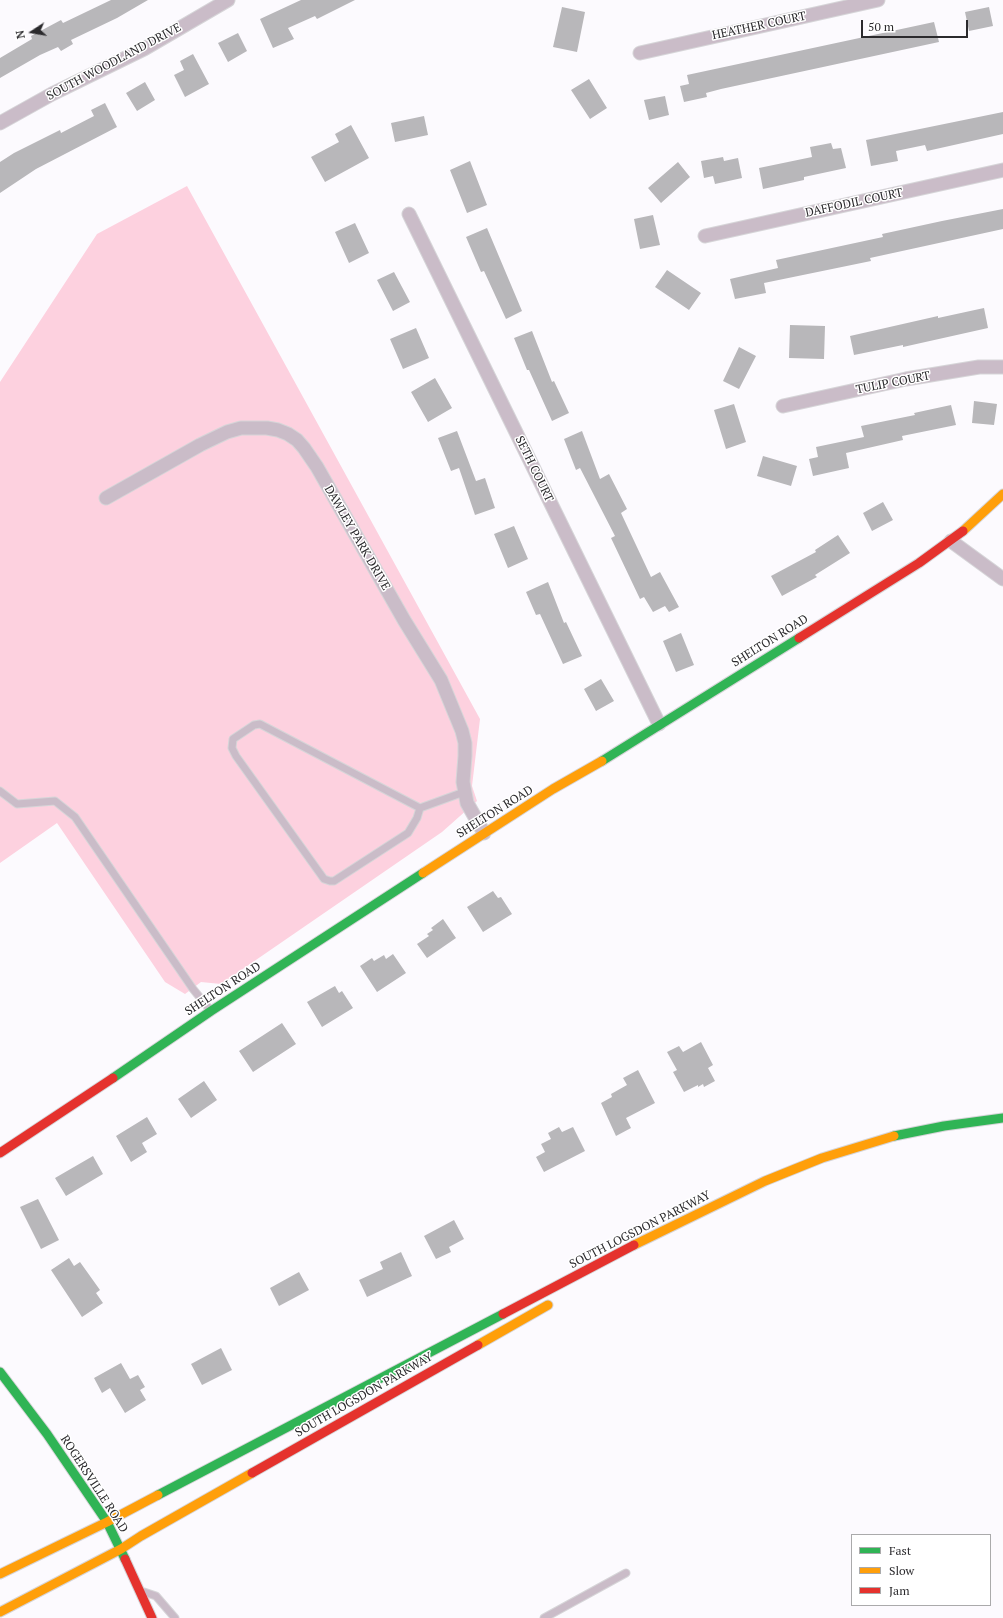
<!DOCTYPE html>
<html>
<head>
<meta charset="utf-8">
<style>
  body { margin:0 }
  #map { position:relative; width:1003px; height:1618px; overflow:hidden; background:#fcfafe; font-family:"PT Serif",serif }
  canvas { display:block }
  .legend { position:absolute; left:851px; top:1534px; width:140px; height:72px; box-sizing:border-box; background:#fff; border:1px solid #aaaaab; margin:0; padding:5px 7px; list-style:none; font-size:12px; color:#2b2a2d }
  .legend li { display:flex; align-items:center; gap:8px; height:20px }
  .legend b { width:20px; border:1px solid #aaaaab }
  .north { position:absolute; left:12px; top:12px; width:40px; height:40px; -webkit-text-stroke:3px #fff; paint-order:stroke; rotate:258deg; font-size:11px; font-weight:700; line-height:16px; text-align:center; color:#2b2a2d }
  .north::after { content:''; display:block; margin:auto; width:14px; height:18px; background:#2b2a2d; clip-path:polygon(50% 0,100% 100%,50% 72%,0 100%) }
  .scale { position:absolute; left:861px; top:20px; width:107px; height:18px; box-sizing:border-box; border:2px solid #2b2a2d; border-top:0; padding-left:5px; font-size:12px; line-height:14px; white-space:nowrap; color:#2b2a2d; -webkit-text-stroke:3px #fff; paint-order:stroke }
</style>
</head>
<body>
<div id="map">
<canvas width="1003" height="1618"></canvas>
<ul class="legend">
<li><b style="height:5px;background:#30b455"></b>Fast</li>
<li><b style="height:5px;background:#ff9f0a"></b>Slow</li>
<li><b style="height:5px;background:#e5322d"></b>Jam</li>
</ul>
<div class="north">N</div>
<div class="scale">50 m</div>
</div>
<script>
const ctx = document.querySelector('canvas').getContext('2d');
ctx.lineJoin = 'round';
function paint(path, color) { ctx.fillStyle = color; ctx.fill(path, 'evenodd'); }
const shape = rows => new Path2D(rows.map(r => 'M' + r).join(''));
function strokePath(path, color, width, dash) { ctx.strokeStyle = color; ctx.lineWidth = width; ctx.lineCap = dash ? 'butt' : 'round'; ctx.setLineDash(dash || []); ctx.stroke(path); }
function drawText(font, color, halo, rows, align = 'center') {
  ctx.font = font + ' "PT Serif",serif'; ctx.lineWidth = 3; ctx.setLineDash([]); ctx.textBaseline = 'middle'; ctx.strokeStyle = halo; ctx.fillStyle = color; for (const [text, x, y, turn = 0] of rows) {
    ctx.save(); ctx.translate(x, y); ctx.rotate((+turn || 0) * Math.PI / 180); ctx.textAlign = isNaN(turn) ? turn : align; if (halo) ctx.strokeText(text, 0, 0); ctx.fillText(text, 0, 0); ctx.restore();
  }
}
paint(shape([
  [187,186,480,719,472,786,477,801,442,832,221,984,201,982,185,994,165,982,57,823,0,863,0,382,97,234]
]), '#fdd1df');
paint(shape([
  [111,0,148,0,117,18,71,40,73,44,61,51,58,47,40,55,0,78,0,58,32,39,31,36,61,20,63,23],
  [301,0,355,0,317,19,315,16,288,28,294,39,273,48,260,19],
  [562,7,585,12,577,52,553,47],
  [989,7,993,26,969,31,965,12],
  [934,22,939,42,721,89,706,93,707,97,684,102,680,86,689,84,687,75],
  [238,33,247,51,228,62,218,43],
  [193,54,209,84,185,97,174,75,184,70,180,61],
  [589,79,607,108,590,119,571,90],
  [145,82,155,100,137,111,126,93],
  [665,96,669,115,649,120,644,100],
  [105,103,117,127,36,169,0,193,0,162,14,153,60,130,61,133,94,116,91,110],
  [1003,112,1003,134,927,151,925,145,896,151,898,161,871,166,866,140],
  [424,116,428,135,395,142,391,123],
  [351,125,369,158,325,182,311,157,339,142,335,134],
  [831,143,833,149,841,148,846,168,804,177,804,180,763,189,759,168,812,157,810,147],
  [723,157,724,161,738,158,742,178,715,184,713,176,704,178,701,161],
  [470,161,487,205,467,213,450,170],
  [678,162,690,177,661,203,648,188],
  [1003,209,1003,229,870,258,871,261,764,283,766,293,735,299,730,279,778,268,776,260,883,237,882,234,942,221],
  [653,215,660,245,640,249,634,219],
  [355,223,369,253,349,263,335,232],
  [487,228,522,311,506,319,484,271,481,272,466,237],
  [667,270,701,293,689,310,655,287],
  [394,272,410,302,393,311,377,280],
  [984,308,988,328,903,347,903,345,854,355,850,336,938,316,938,318],
  [790,325,825,326,824,359,789,358],
  [416,328,429,358,403,369,390,339],
  [532,331,552,382,554,381,569,413,552,421,529,370,527,370,514,338],
  [739,347,756,356,739,389,723,381],
  [435,378,452,408,428,422,411,392],
  [974,401,997,404,994,425,972,423],
  [734,404,746,442,726,449,714,410],
  [951,405,956,425,902,436,903,440,846,453,849,468,813,476,809,459,818,457,816,447,864,437,861,426,915,415,914,413],
  [457,431,476,481,485,478,495,508,475,515,459,468,451,471,438,438],
  [582,431,600,479,609,474,627,509,621,513,651,577,660,572,679,607,669,612,665,606,653,612,644,597,640,599,611,538,615,536,580,468,576,470,564,439],
  [763,456,797,466,791,486,757,476],
  [883,502,893,520,872,531,863,513],
  [514,526,528,559,508,568,494,534],
  [838,535,850,553,815,575,817,577,782,596,771,576,816,552,815,550],
  [548,582,564,623,566,622,582,656,563,664,540,614,536,615,526,592],
  [681,633,694,665,676,672,663,641],
  [601,679,614,701,596,711,584,689],
  [493,891,498,898,501,897,512,914,483,932,467,907],
  [443,919,456,938,427,958,417,944,429,936,427,934,433,930,431,928],
  [393,954,406,973,377,992,360,966,372,958,374,961,384,955,386,959],
  [335,986,339,993,342,991,353,1008,322,1027,307,1002],
  [282,1023,296,1044,253,1072,239,1051],
  [701,1042,713,1065,708,1068,715,1081,704,1087,703,1084,698,1087,698,1085,684,1092,673,1072,677,1070,667,1052,679,1046,683,1052],
  [638,1070,655,1103,626,1118,631,1128,616,1136,601,1103,612,1097,611,1094,627,1085,623,1078],
  [204,1081,217,1100,191,1118,178,1099],
  [147,1117,157,1134,142,1143,147,1152,131,1162,116,1136],
  [559,1127,562,1132,573,1127,585,1151,544,1172,536,1157,545,1152,541,1144,551,1139,548,1133],
  [93,1156,103,1174,66,1196,55,1178],
  [38,1199,59,1240,41,1249,20,1207],
  [454,1220,464,1239,449,1247,451,1252,436,1259,424,1236],
  [401,1252,412,1276,367,1297,359,1280,383,1269,380,1262],
  [69,1258,74,1266,80,1262,100,1290,96,1293,103,1303,82,1317,51,1270],
  [299,1272,309,1290,279,1306,270,1288],
  [221,1348,232,1370,202,1385,191,1364],
  [121,1363,130,1379,138,1375,145,1387,140,1390,146,1400,125,1413,110,1388,102,1393,94,1378]
]), '#b8b7ba');
const lane = shape([
  [0,791,17,804,55,801,75,817,193,989,211,1011],
  [420,808,260,724,254,725,233,739,232,748,236,756,324,879,330,881,334,881,408,833,417,818,420,808,464,792],
  [144,1592,156,1596,175,1618],
  [544,1618,626,1573]
]);
const street = shape([
  [640,53,878,0],
  [0,123,52,94,144,49,228,0],
  [409,214,659,724],
  [705,236,1003,170],
  [783,406,906,379,979,367,1003,367],
  [106,498,200,445,227,432,241,428,267,428,278,430,288,434,297,440,304,448,317,467,404,620,441,680,462,731,465,743,465,756,463,782,467,803,484,833],
  [951,541,1003,579]
]);
const fast = shape([
  [602,761,799,638],
  [113,1078,211,1011,423,873],
  [894,1136,944,1126,1003,1118],
  [0,1372,47,1434,107,1522,125,1559],
  [158,1495,503,1314]
]);
const slow = shape([
  [963,531,1003,494],
  [423,873,553,789,602,761],
  [634,1245,765,1181,822,1158,894,1136],
  [478,1345,548,1305],
  [0,1574,107,1522,158,1495],
  [0,1612,121,1549,141,1536,252,1473]
]);
const jam = shape([
  [799,638,919,563,963,531],
  [0,1153,113,1078],
  [503,1314,634,1245],
  [252,1473,478,1345],
  [125,1559,152,1618]
]);
strokePath(lane, '#d6d5d8', 9);
strokePath(street, '#d6d5d8', 15);
strokePath(fast, '#d6d5d8', 11);
strokePath(slow, '#d6d5d8', 11);
strokePath(jam, '#d6d5d8', 11);
strokePath(lane, '#cabcc8', 7);
strokePath(street, '#cabcc8', 13);
strokePath(fast, '#30b455', 9);
strokePath(slow, '#ff9f0a', 9);
strokePath(jam, '#e5322d', 9);
drawText('12px', '#2b2a2d', '#fff', [
  ["HEATHER COURT",759,26,-12],
  ["SOUTH WOODLAND DRIVE",114,62,-28],
  ["DAFFODIL COURT",854,203,-12],
  ["TULIP COURT",893,383,-11],
  ["SETH COURT",534,469,64],
  ["DAWLEY PARK DRIVE",357,538,60],
  ["SHELTON ROAD",770,641,-32],
  ["SHELTON ROAD",495,812,-32],
  ["SHELTON ROAD",223,989,-33],
  ["SOUTH LOGSDON PARKWAY",640,1230,-27],
  ["SOUTH LOGSDON PARKWAY",364,1395,-30],
  ["ROGERSVILLE ROAD",94,1484,57]
]);
</script>
</body>
</html>
